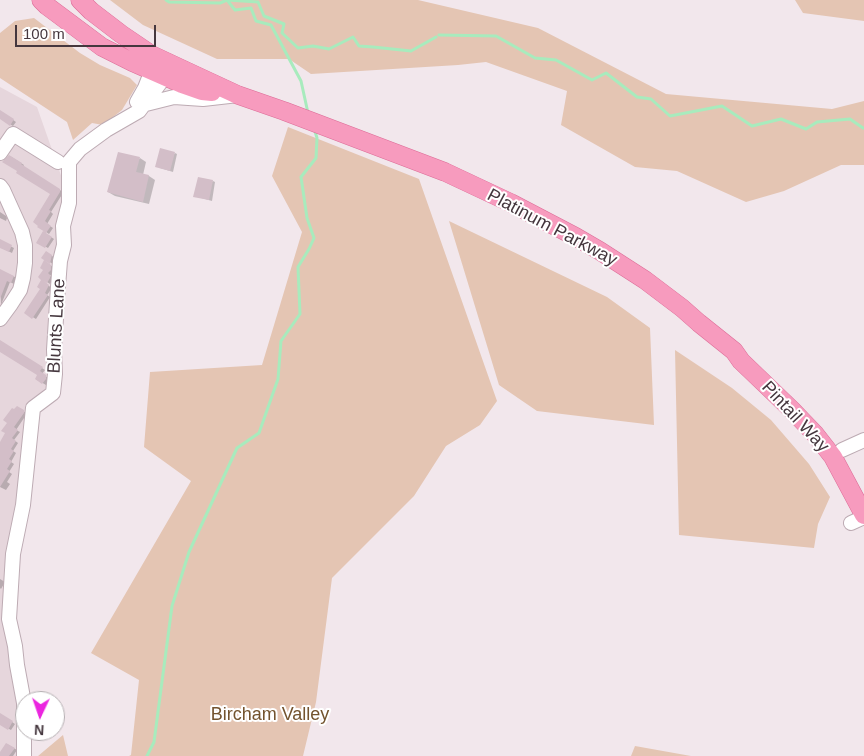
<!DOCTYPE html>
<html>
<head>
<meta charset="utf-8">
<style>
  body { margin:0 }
  #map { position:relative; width:864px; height:756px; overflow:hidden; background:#f2e7ec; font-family:Arial,sans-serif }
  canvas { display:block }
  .north { position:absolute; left:15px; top:691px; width:50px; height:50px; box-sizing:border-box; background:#fff; border:1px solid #b5afb2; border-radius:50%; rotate:183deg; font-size:14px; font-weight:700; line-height:20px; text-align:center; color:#45373e }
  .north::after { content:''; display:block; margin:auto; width:18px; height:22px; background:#eb25df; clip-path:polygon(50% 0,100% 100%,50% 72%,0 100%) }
  .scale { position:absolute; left:15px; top:25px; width:141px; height:22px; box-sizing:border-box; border:2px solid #45373e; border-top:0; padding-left:6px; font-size:15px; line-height:18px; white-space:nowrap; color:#45373e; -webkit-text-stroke:4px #fff; paint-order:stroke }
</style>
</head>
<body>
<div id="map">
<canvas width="864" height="756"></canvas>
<div class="north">N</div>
<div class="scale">100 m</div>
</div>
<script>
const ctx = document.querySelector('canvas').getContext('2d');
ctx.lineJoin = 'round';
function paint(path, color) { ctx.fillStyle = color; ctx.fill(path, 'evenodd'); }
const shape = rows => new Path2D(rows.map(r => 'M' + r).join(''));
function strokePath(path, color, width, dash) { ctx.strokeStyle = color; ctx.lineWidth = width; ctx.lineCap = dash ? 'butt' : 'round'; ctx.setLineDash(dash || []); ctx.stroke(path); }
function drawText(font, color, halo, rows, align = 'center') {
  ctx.font = font + ' Arial,sans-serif'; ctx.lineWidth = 4; ctx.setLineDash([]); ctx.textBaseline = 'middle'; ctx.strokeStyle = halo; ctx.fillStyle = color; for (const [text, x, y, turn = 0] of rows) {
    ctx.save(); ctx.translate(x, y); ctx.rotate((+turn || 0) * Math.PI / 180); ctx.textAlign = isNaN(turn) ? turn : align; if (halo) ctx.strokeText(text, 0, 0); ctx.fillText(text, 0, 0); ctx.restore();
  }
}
paint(shape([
  [0,87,37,107,64,184,48,386,27,406,4,624,17,702,21,756,0,756]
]), '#e6d6dc');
paint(shape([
  [110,0,418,0,538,28,666,94,832,109,864,101,864,165,841,165,784,191,746,202,677,171,635,167,561,125,567,91,486,62,458,65,311,74,289,59,217,59,143,25],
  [795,0,864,0,864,21,803,13],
  [34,18,80,53,100,65,130,78,137,85,122,110,103,125,92,123,73,140,67,122,0,78,0,33,15,21],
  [288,127,419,179,497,401,480,425,446,446,414,496,332,578,316,702,303,756,129,756,131,755,139,680,91,653,191,481,144,447,150,372,262,365,302,232,272,176],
  [449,221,607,297,650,328,654,425,537,411,499,385],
  [675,350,732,388,771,420,809,464,830,497,818,524,814,548,679,535],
  [63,735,68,756,38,756],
  [635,746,691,756,631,756]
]), '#e4c5b3');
paint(shape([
  [0,111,16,122,13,126,0,118],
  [175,153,177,154,173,172,160,168],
  [10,156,24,165,23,167,63,192,63,193,51,212,53,214,47,224,53,228,49,234,39,227,52,194,19,171],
  [140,158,146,162,143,175,149,176,155,180,149,204,115,196,108,192],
  [213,181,215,182,212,201,194,196],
  [0,212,6,216,7,218,6,221,0,218],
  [48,235,54,239,48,248,38,242],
  [0,241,14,248,12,253,0,247],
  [46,252,55,258,53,264,43,258],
  [45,262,53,267,53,272,50,276,53,278,50,284,44,280,43,282,52,288,47,295,50,297,36,319,26,313,41,289,38,287,43,279],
  [0,270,17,278,14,284,10,282,1,305],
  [0,341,45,370,42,374,48,378,46,385,36,379,39,375,0,350],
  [17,407,26,413,26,415,16,430,20,432,14,440,18,443,13,451,16,453,11,462,14,464,9,472,12,474,7,482,10,484,6,490,0,487,0,452],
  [0,579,5,582,1,589,0,588],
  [0,714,15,724,11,730,0,724],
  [7,744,17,750,13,756,0,756]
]), '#0003');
strokePath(shape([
  [166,0,169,2,220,3,227,0,258,2,264,16,284,24,282,33,298,48,313,46,329,49,353,37,359,46,373,47,411,51,436,37],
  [227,0,235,10,251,8,256,21,271,25,301,81,308,113],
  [439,35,496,36,535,58,556,60,592,80,606,73,637,97,651,99,670,116,722,106,752,126,781,119,806,129,817,122,850,119,863,128,864,128],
  [147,756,154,742,172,606,189,552,237,448,259,433,278,379,281,341,300,314,298,267,309,249,314,238,307,218,301,177,316,158,317,138,314,128]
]), '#a8ebbd', 3);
paint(shape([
  [0,110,14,119,10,126,0,119],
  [160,148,175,152,170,171,155,167],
  [118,152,140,157,136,172,149,175,143,202,107,192],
  [9,155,22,163,21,164,60,189,60,192,49,210,51,211,45,221,51,226,46,233,52,237,45,248,36,243,43,231,45,232,37,227,38,226,33,222,50,194,16,173,17,171,2,162],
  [198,177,213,180,209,200,193,197],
  [0,239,12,245,9,252,0,248],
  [46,251,52,255,50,264,41,258],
  [44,260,51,265,51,270,48,273,50,275,50,278,47,283,43,280,49,285,45,293,48,295,32,319,24,313,40,289,37,287,41,280,38,277,43,270,40,268],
  [0,269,14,276,11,283,7,281,0,299],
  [0,340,43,367,37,375,40,371,46,375,46,379,42,384,35,379,37,375,0,352],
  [17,406,24,410,24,413,14,427,18,430,12,438,16,441,11,449,14,451,9,459,12,461,7,469,10,471,0,487,0,442,5,433,1,431,7,423,3,420,12,408,14,409],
  [0,713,13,721,8,730,0,725],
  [6,743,15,748,9,756,0,756,0,752]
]), '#d3bec8');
const minor = shape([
  [137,102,145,88,152,70],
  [146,104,174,97,203,99,238,95],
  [0,153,13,134,58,162],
  [0,186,3,190,22,232,25,245,25,263,23,278,20,290,11,304,0,319],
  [842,450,864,440],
  [851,523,864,517],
  [24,756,24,703,17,665,15,646,9,619,13,554,23,505,33,408,53,393,55,374,54,350,58,287,60,261,64,245,63,226,69,203,69,162,80,149,106,130,139,111,166,75,162,68]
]);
const major = shape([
  [41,0,47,6,102,47,132,62,182,84,202,91,212,92],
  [80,0,91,11,121,34,152,55,197,76,238,95,284,111,445,172,511,203,576,237,600,251,645,280,682,308,699,323,734,351,741,361,792,410,815,434,833,457,864,515]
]);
strokePath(minor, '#bdabb3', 16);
strokePath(major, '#dc6c97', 19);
strokePath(minor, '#fff', 14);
strokePath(major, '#f79bbe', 18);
drawText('18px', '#45373e', '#fff', [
  ["Platinum Parkway",552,228,28],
  ["Blunts Lane",57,326,-87],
  ["Pintail Way",795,417,47]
]);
drawText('18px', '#73532e', '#fff', [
  ["Bircham Valley",270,715]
]);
</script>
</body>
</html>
